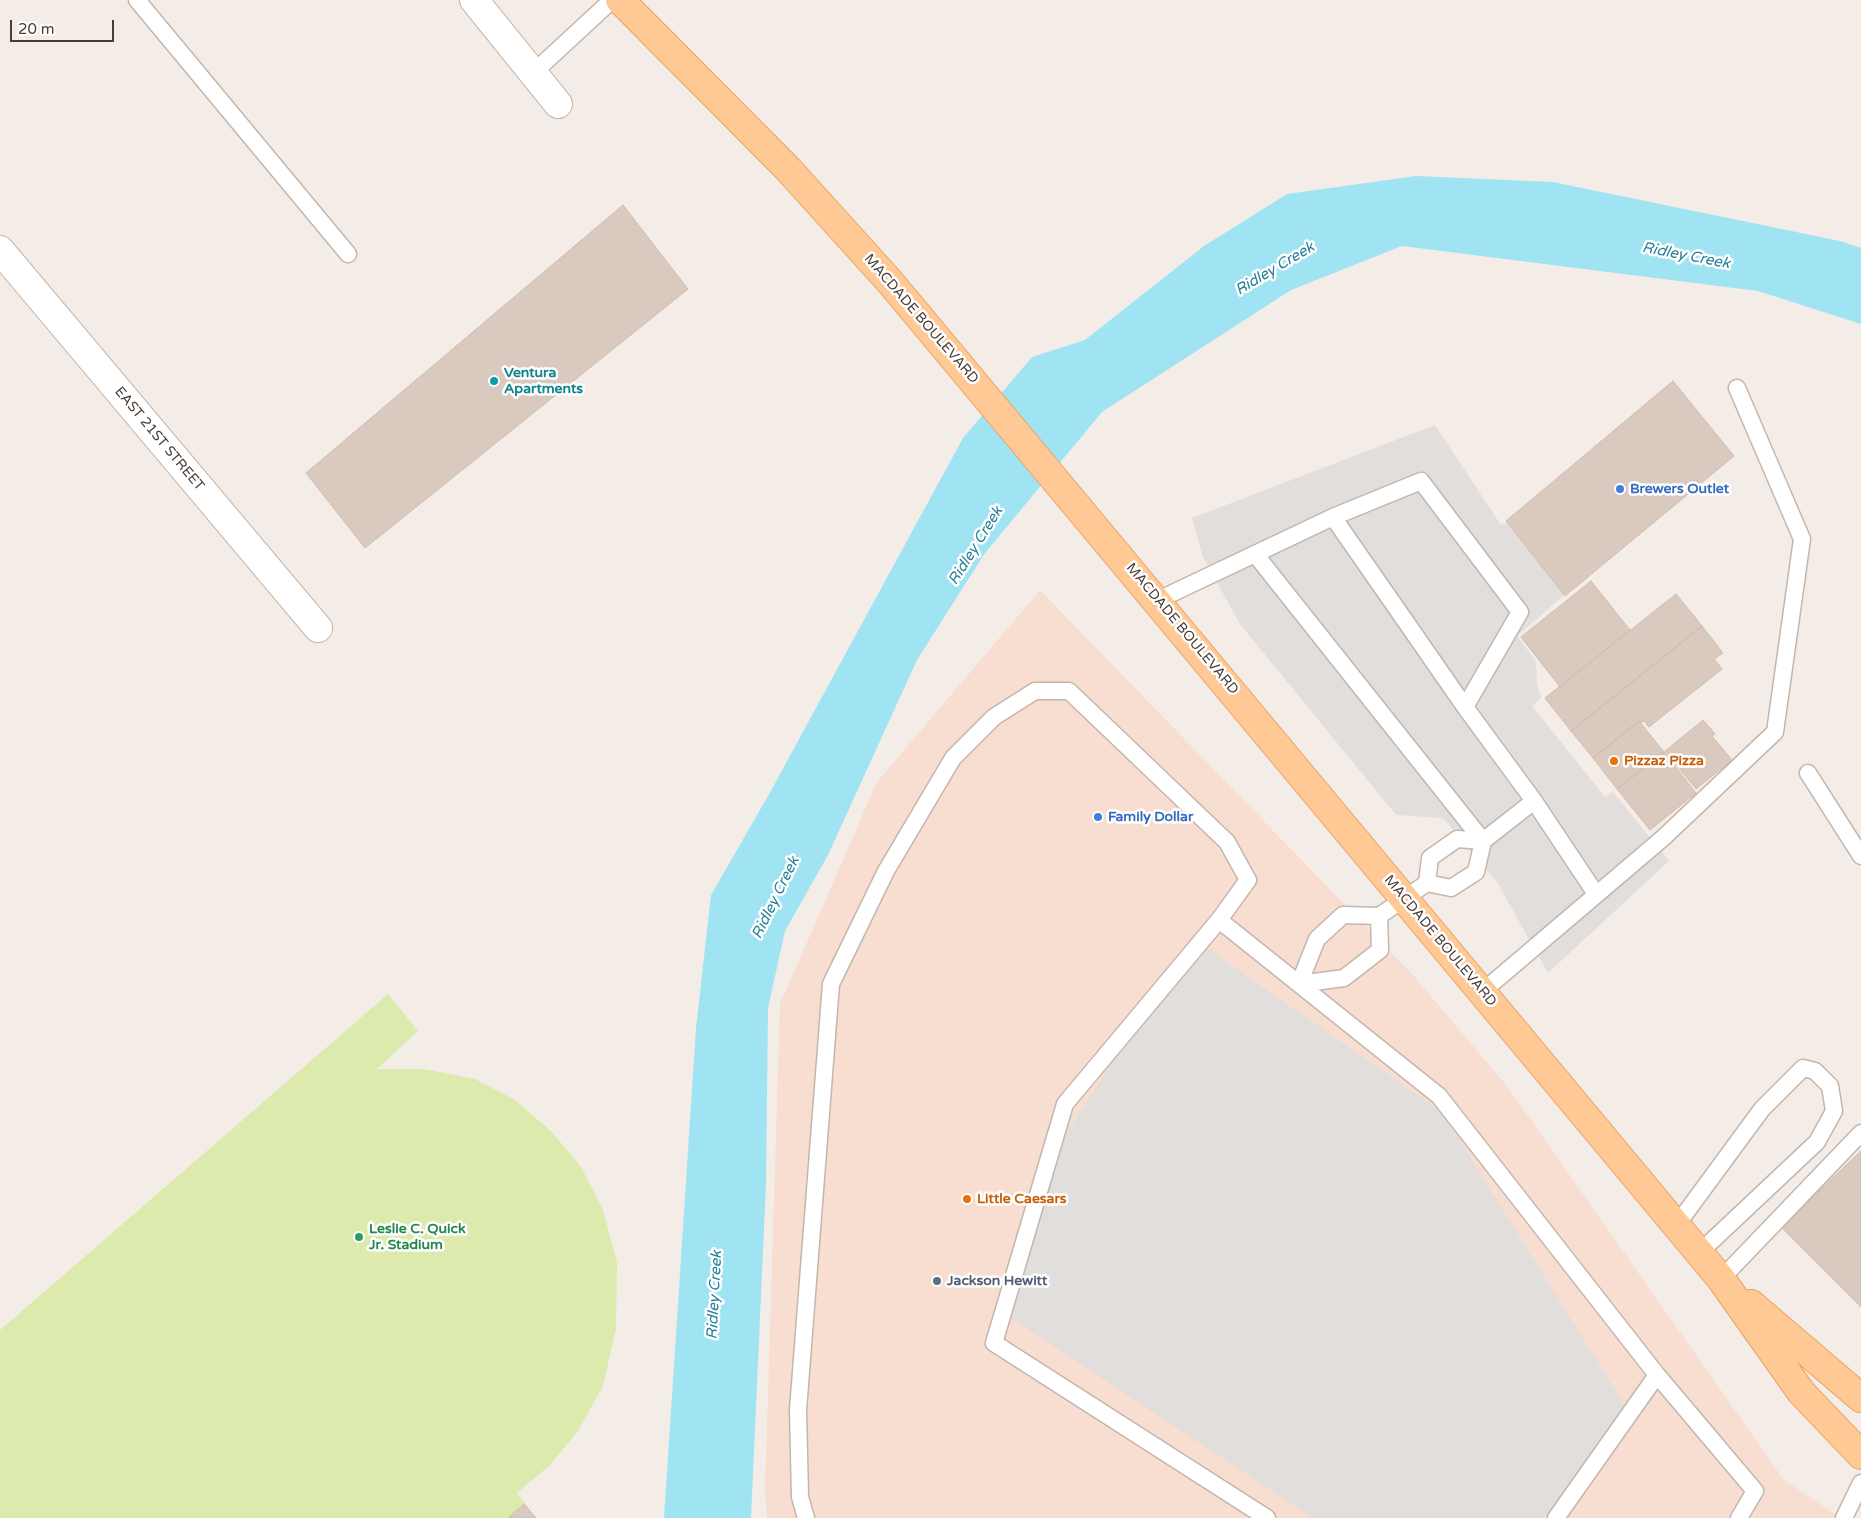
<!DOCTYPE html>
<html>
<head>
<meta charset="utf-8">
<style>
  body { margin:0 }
  #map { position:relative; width:1861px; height:1518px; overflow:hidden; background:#f4ede7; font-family:"Varela Round",sans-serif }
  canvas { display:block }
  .scale { position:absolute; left:10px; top:20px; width:104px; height:22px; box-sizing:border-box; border:2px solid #483c35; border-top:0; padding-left:6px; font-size:15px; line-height:18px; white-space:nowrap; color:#483c35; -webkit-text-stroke:4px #fff; paint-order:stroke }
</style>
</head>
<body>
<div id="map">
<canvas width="1861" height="1518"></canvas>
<div class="scale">20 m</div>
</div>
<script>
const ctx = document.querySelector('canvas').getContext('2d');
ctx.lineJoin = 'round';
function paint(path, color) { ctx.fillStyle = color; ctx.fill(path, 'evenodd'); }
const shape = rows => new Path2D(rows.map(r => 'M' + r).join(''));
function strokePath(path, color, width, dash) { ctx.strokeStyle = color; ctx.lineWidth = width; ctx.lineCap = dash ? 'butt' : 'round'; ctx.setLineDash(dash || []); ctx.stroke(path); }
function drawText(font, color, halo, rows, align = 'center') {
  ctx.font = font + ' "Varela Round",sans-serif'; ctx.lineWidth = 5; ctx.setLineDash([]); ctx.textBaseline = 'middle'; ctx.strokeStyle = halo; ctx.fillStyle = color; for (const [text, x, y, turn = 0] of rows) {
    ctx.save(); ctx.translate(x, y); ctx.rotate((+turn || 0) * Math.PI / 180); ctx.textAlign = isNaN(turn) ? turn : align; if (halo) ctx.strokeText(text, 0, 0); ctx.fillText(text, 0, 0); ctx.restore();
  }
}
paint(shape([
  [1040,590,1413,975,1507,1086,1784,1480,1841,1518,767,1518,765,1490,780,1004,877,782]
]), '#f7ded1');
paint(shape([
  [388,994,418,1031,377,1069,424,1069,475,1079,515,1100,552,1132,581,1167,603,1210,617,1263,616,1329,603,1386,578,1431,550,1465,517,1493,536,1518,0,1518,0,1330]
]), '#ddeaae');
paint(shape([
  [1435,425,1501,525,1507,523,1564,595,1517,636,1536,661,1537,684,1541,698,1532,706,1605,797,1613,792,1669,861,1548,973,1497,882,1443,818,1396,815,1240,624,1203,557,1192,518],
  [1191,937,1442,1112,1634,1420,1568,1518,1313,1518,995,1308,1057,1149]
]), '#e2dedc');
paint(shape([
  [1416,176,1553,182,1840,241,1861,248,1861,324,1758,291,1402,246,1291,290,1102,412,985,553,917,660,828,855,785,931,768,1008,766,1184,751,1518,664,1518,696,1028,711,895,768,796,963,438,1032,357,1085,340,1204,246,1287,194]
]), '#a0e4f4');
const building = shape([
  [623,205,688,289,365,548,306,473,623,205],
  [1673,381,1734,456,1565,596,1506,521,1673,381],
  [1591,581,1630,630,1560,687,1521,637,1591,581],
  [1676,594,1702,626,1571,731,1545,698,1676,594],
  [1702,626,1723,653,1714,659,1722,669,1649,727,1644,721,1640,723,1639,721,1593,758,1571,731,1702,626],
  [1703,720,1715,734,1712,736,1732,760,1696,789,1665,751,1703,720],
  [1639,721,1664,752,1617,789,1593,758,1639,721],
  [1664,752,1696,793,1650,830,1617,789,1664,752],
  [1861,1151,1861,1307,1781,1227,1861,1151],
  [524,1504,536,1518,508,1518,524,1504]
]);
paint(building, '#d9c9bf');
strokePath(building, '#d1bcae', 1);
const lane = shape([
  [137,0,348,254],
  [533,73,612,0],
  [1255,554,1483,841],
  [1158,600,1333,517],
  [1465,707,1520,612,1421,481,1333,517,1465,707,1534,801,1596,894],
  [1808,773,1861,856],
  [1427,883,1430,858,1457,839,1483,841],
  [1299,984,1317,939,1343,915,1379,916,1427,883,1451,888,1476,872,1483,841,1534,801],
  [1299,984,1344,978,1380,950,1379,916],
  [1482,992,1663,838,1775,732,1802,539,1737,388],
  [1676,1226,1762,1109,1803,1068,1815,1071,1830,1086,1834,1111,1817,1142,1699,1253],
  [1721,1279,1861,1133],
  [1657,1375,1755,1491,1739,1518],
  [806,1518,800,1497,798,1410,831,984,886,871,953,758,994,717,1035,691,1069,691,1227,842,1248,880,1219,920],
  [1267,1518,994,1343,1065,1104,1219,920,1439,1096,1657,1375,1556,1518],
  [1844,1518,1861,1483]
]);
const street = shape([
  [474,0,558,104],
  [0,250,318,628]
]);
const primary = shape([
  [620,0,788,169,891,283,1721,1279,1801,1392,1861,1455],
  [1751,1304,1861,1398]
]);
strokePath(lane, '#c3b6ac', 19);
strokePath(street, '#c3b6ac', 30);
strokePath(primary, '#e9a160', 30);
strokePath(lane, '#fff', 16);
strokePath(street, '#fff', 28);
strokePath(primary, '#ffc995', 28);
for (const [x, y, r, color] of [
  [494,381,5,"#0f9aa8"],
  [1620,489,5,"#3f7fe0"],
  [1614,761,5,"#e8710a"],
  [1098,817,5,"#3f7fe0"],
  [967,1199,5,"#e8710a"],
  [359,1237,5,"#2e9e5b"],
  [937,1281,5,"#5c6f8a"]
]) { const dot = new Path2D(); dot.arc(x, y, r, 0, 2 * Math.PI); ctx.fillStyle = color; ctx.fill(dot); strokePath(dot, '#fff', 2); }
drawText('14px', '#483c35', '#fff', [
  ["MACDADE BOULEVARD",921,319,49],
  ["EAST 21ST STREET",159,439,50],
  ["MACDADE BOULEVARD",1182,629,50],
  ["MACDADE BOULEVARD",1440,941,50]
]);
drawText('bold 14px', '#0d838f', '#fff', [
  ["Ventura",504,373],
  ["Apartments",504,389]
], 'left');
drawText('bold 14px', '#366cbe', '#fff', [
  ["Brewers Outlet",1630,489],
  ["Family Dollar",1108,817]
], 'left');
drawText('bold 14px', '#c56008', '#fff', [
  ["Pizzaz Pizza",1624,761],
  ["Little Caesars",977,1199]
], 'left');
drawText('bold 14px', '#27864d', '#fff', [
  ["Leslie C. Quick",369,1229],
  ["Jr. Stadium",369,1245]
], 'left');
drawText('bold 14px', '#4e5e75', '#fff', [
  ["Jackson Hewitt",947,1281]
], 'left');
drawText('italic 15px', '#248097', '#fff', [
  ["Ridley Creek",1686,256,11],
  ["Ridley Creek",1275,269,-31],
  ["Ridley Creek",976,546,-58],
  ["Ridley Creek",776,898,-64],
  ["Ridley Creek",715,1295,-87]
]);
</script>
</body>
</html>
